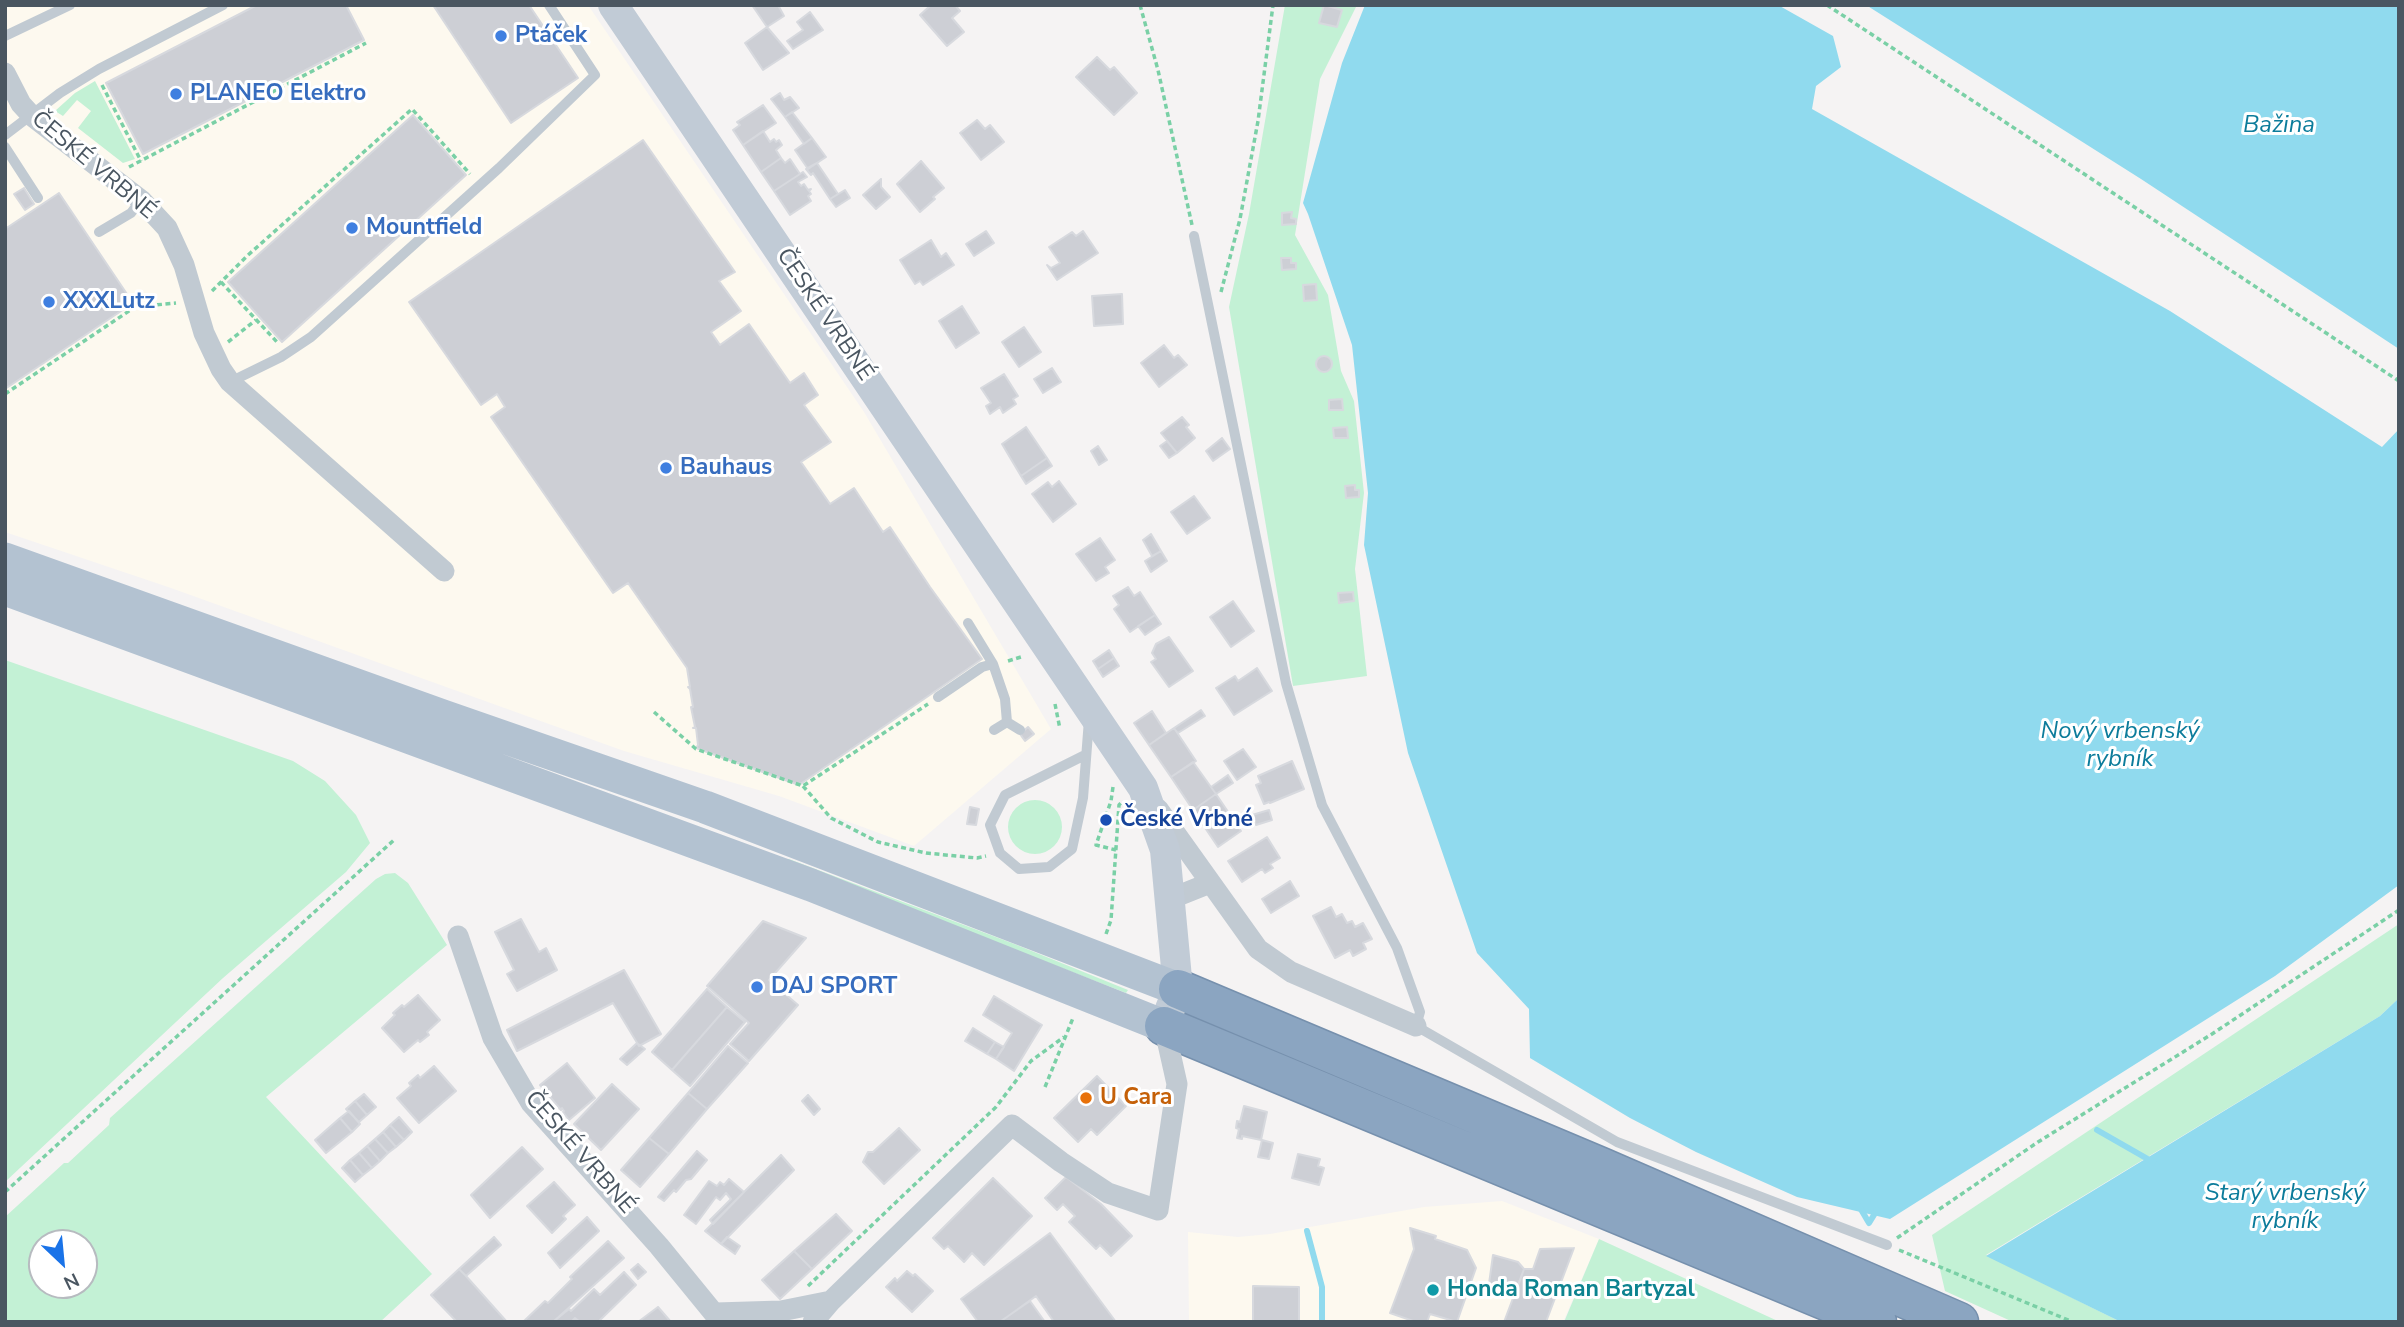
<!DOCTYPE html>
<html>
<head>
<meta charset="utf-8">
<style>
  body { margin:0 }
  #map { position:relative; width:2404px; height:1327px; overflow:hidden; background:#f5f3f3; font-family:"Nunito Sans",sans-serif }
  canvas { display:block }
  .frame { position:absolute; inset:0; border:7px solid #4a5661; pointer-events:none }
  .north { position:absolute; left:28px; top:1229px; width:70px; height:70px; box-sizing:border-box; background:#fff; border:2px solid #b7bbc0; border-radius:50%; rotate:154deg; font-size:19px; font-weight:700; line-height:28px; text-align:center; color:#4a5661 }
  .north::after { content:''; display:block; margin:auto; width:24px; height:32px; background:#1a73e8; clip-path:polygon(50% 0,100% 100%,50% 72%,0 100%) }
</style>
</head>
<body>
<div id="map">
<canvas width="2404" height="1327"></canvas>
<div class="frame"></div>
<div class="north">N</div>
</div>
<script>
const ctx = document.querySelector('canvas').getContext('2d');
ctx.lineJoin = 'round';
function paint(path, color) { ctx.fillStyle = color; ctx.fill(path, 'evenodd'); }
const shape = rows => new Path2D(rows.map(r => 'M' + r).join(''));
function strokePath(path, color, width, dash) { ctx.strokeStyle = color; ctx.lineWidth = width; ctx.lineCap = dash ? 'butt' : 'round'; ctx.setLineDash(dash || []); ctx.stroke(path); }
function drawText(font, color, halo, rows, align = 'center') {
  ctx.font = font + ' "Nunito Sans",sans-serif'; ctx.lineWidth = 6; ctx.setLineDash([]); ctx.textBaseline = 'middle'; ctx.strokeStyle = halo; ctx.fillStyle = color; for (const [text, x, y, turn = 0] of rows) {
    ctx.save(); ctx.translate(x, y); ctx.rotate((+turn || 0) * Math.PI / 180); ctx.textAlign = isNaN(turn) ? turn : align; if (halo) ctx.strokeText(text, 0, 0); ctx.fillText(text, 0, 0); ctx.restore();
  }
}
paint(shape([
  [5,5,588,5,864,412,1051,729,914,846,779,796,624,751,171,588,5,532],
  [1502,1201,1599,1239,1563,1322,1189,1322,1188,1232,1238,1237,1270,1234,1424,1207]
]), '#fdf9ef');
paint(shape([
  [1285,5,1357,5,1320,79,1295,235,1328,295,1341,371,1354,401,1364,493,1355,569,1367,676,1293,686,1229,307,1249,214],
  [95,81,135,159,123,163,78,128,91,111,77,100,63,116,55,111,75,93],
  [5,660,293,761,325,781,356,815,370,843,346,872,223,978,5,1182],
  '1008 827a27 27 0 1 1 54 0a27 27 0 1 1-54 0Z',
  [789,859,1017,945,1128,990,1126,993,784,860],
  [395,873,408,883,447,945,266,1097,432,1274,380,1322,5,1322,5,1217,64,1163,68,1163,109,1125,110,1118,376,879,385,874],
  [42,1243,84,1243,84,1285,42,1285],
  [2399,924,2399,998,2380,1016,1986,1255,2121,1322,2013,1322,1945,1291,1932,1235],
  [1599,1239,1780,1322,1564,1322]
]), '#c3f1d5');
paint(shape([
  [1365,5,1778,5,1833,36,1841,67,1816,86,1812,109,2170,311,2382,447,2399,429,2399,885,2275,976,1890,1219,1797,1197,1696,1152,1630,1118,1530,1058,1529,1009,1477,953,1408,753,1364,545,1368,493,1352,345,1308,214,1303,203,1342,63],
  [1866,5,2399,5,2399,349,2141,179],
  [2399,998,2399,1322,2121,1322,1986,1256,2380,1016]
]), '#90daee');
strokePath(shape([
  [2097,1130,2153,1162],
  [1859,1206,1869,1223,1877,1210],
  [1307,1231,1322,1287,1322,1322]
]), '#90daee', 6);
const building = shape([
  [257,5,346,5,364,40,143,154,106,83,257,5],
  [433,5,529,5,578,78,511,123,433,5],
  [752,5,778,5,784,16,767,27,752,5],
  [931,5,955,5,960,11,952,18,964,32,947,46,920,15,931,5],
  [1324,5,1342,10,1337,27,1319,23,1324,5],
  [810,12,823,30,793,49,787,41,803,30,797,22,810,12],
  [767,27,789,53,763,70,745,43,767,27],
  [1097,57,1110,70,1114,67,1137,93,1114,115,1076,77,1097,57],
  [780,93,784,100,790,97,799,108,785,117,771,99,780,93],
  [763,105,776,123,743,145,733,130,740,125,737,122,763,105],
  [792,112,812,138,804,144,785,117,792,112],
  [413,115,466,175,282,342,228,282,413,115],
  [977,120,985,129,990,125,1004,142,981,160,960,133,977,120],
  [763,131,770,142,774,139,776,142,779,140,782,145,776,150,781,158,761,172,743,145,763,131],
  [812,138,826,157,808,169,795,150,812,138],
  [643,140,735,272,719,281,741,311,711,332,720,345,749,324,790,383,804,373,818,395,804,405,831,442,801,462,830,504,854,488,883,532,890,527,930,587,982,659,799,785,696,748,698,745,696,728,693,728,695,727,691,707,693,707,690,689,688,687,690,687,687,668,628,583,613,593,491,417,505,407,497,394,481,405,409,302,643,140],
  [781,158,785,163,790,159,800,174,774,191,761,172,781,158],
  [921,161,944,188,933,197,935,199,920,212,897,184,921,161],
  [817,163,838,194,830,199,813,173,811,175,806,169,817,163],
  [803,172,807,177,798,182,801,186,804,184,808,190,811,189,809,191,811,194,808,196,811,201,790,215,774,191,803,172],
  [881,179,881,187,890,197,876,209,863,195,881,179],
  [24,188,34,204,25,210,14,194,24,188],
  [845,190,850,198,836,207,830,199,845,190],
  [59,193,133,303,5,389,5,229,59,193],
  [1292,212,1291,218,1296,219,1296,224,1282,225,1282,213,1292,212],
  [986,231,994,243,974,256,966,244,986,231],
  [1083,231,1098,253,1057,280,1047,265,1051,268,1060,263,1049,247,1072,232,1076,236,1083,231],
  [931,240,941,257,946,253,954,265,923,285,920,281,915,284,900,260,931,240],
  [1281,258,1291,258,1291,263,1296,263,1296,269,1282,270,1281,258],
  [1316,284,1317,300,1304,301,1303,285,1316,284],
  [1122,294,1123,324,1094,326,1092,296,1122,294],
  [962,306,979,333,956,348,939,321,962,306],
  [1024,327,1041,352,1019,367,1002,342,1024,327],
  [1164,345,1174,358,1178,355,1187,365,1159,387,1141,363,1164,345],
  '1316 364a8 8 0 1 1 16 0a8 8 0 1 1-16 0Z',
  [1052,368,1061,382,1043,393,1034,379,1052,368],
  [1004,374,1018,396,1013,399,1016,404,1003,413,1000,407,990,414,986,406,991,403,981,388,1004,374],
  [1342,399,1343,410,1329,410,1329,400,1342,399],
  [1182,417,1189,425,1186,427,1195,438,1177,453,1161,433,1182,417],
  [1026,427,1047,458,1021,476,1002,444,1026,427],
  [1347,427,1348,438,1334,438,1333,428,1347,427],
  [1222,438,1230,449,1213,461,1206,451,1222,438],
  [1167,441,1177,453,1169,458,1160,446,1167,441],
  [1098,446,1107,460,1099,465,1091,451,1098,446],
  [1047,458,1052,466,1026,484,1021,476,1047,458],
  [1059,481,1076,504,1053,522,1032,494,1048,482,1052,487,1059,481],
  [1355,485,1355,490,1359,490,1359,497,1346,498,1345,486,1355,485],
  [1194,496,1210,518,1187,534,1171,512,1194,496],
  [1151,534,1161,551,1152,556,1143,540,1151,534],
  [1100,538,1115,560,1105,567,1109,573,1096,581,1076,554,1100,538],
  [1161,551,1167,561,1151,572,1145,561,1161,551],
  [1128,587,1134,596,1140,592,1155,615,1130,632,1114,609,1119,605,1113,596,1128,587],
  [1353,592,1354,601,1339,603,1338,593,1353,592],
  [1233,601,1254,631,1231,647,1210,617,1233,601],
  [1155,615,1161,624,1145,635,1138,626,1155,615],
  [1169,637,1193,671,1169,687,1151,662,1156,659,1152,653,1156,644,1169,637],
  [1109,650,1114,658,1098,669,1093,661,1109,650],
  [1114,658,1119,666,1103,677,1098,669,1114,658],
  [1257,668,1272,691,1234,715,1216,688,1235,676,1238,681,1257,668],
  [1201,710,1205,716,1178,733,1176,731,1174,728,1201,710],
  [1152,711,1166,733,1149,745,1134,723,1152,711],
  [1028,727,1034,734,1025,741,1020,734,1028,727],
  [1174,728,1196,761,1171,777,1149,745,1174,728],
  [1243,749,1256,767,1237,780,1224,761,1243,749],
  [1292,761,1304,789,1270,803,1269,802,1264,804,1256,785,1261,783,1258,776,1292,761],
  [1193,762,1216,794,1193,810,1171,777,1193,762],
  [1228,775,1233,783,1216,794,1211,787,1228,775],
  [1216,794,1241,831,1218,847,1193,810,1216,794],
  [970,807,979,809,976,825,967,824,970,807],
  [1269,810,1272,820,1256,825,1252,815,1269,810],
  [1267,837,1280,858,1270,864,1273,868,1265,873,1262,869,1242,882,1228,861,1267,837],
  [1290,881,1299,896,1271,913,1262,899,1290,881],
  [1331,907,1336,917,1342,914,1347,923,1352,921,1355,927,1363,923,1372,939,1363,943,1366,949,1353,956,1350,950,1335,958,1313,916,1331,907],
  [521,919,539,952,546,948,557,970,517,991,507,974,514,970,495,932,521,919],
  [763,921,806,938,769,980,798,1005,749,1061,730,1044,749,1023,707,986,763,921],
  [624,970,661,1034,639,1046,613,1003,517,1051,507,1030,624,970],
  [707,989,727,1007,672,1070,652,1052,707,989],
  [418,995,440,1020,427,1032,429,1035,420,1042,418,1040,404,1052,382,1028,395,1015,393,1013,402,1005,404,1007,418,995],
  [994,996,1042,1025,1014,1071,996,1059,1012,1033,983,1015,994,996],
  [727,1007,745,1022,690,1086,672,1070,727,1007],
  [973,1028,995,1042,987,1054,965,1041,973,1028],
  [995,1042,1004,1047,996,1059,987,1054,995,1042],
  [637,1043,645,1049,627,1065,620,1059,637,1043],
  [728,1046,748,1063,707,1109,688,1093,728,1046],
  [567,1063,595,1098,569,1120,563,1112,564,1111,562,1108,561,1110,540,1085,567,1063],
  [434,1066,456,1091,419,1123,397,1098,411,1086,409,1083,418,1075,420,1078,434,1066],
  [1097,1076,1126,1106,1097,1135,1091,1129,1078,1142,1054,1118,1097,1076],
  [612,1084,639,1109,601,1150,574,1124,612,1084],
  [688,1093,707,1109,669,1154,649,1138,688,1093],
  [364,1094,376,1107,367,1115,355,1101,364,1094],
  [808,1095,820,1109,814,1115,802,1101,808,1095],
  [355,1101,367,1115,359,1122,346,1109,355,1101],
  [1244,1106,1267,1112,1261,1140,1242,1136,1242,1139,1237,1138,1239,1129,1236,1128,1237,1121,1240,1122,1244,1106],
  [349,1111,360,1124,352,1132,340,1118,349,1111],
  [399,1117,412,1132,404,1140,390,1125,399,1117],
  [340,1118,352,1132,326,1153,315,1140,340,1118],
  [390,1125,404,1140,396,1147,383,1132,390,1125],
  [899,1128,920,1150,884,1184,863,1162,868,1152,873,1152,899,1128],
  [383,1132,396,1147,388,1153,375,1139,383,1132],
  [649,1138,669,1154,640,1187,621,1170,649,1138],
  [375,1139,388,1153,380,1161,367,1146,375,1139],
  [1262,1140,1273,1143,1269,1159,1258,1157,1262,1140],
  [367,1146,380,1161,372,1168,359,1153,367,1146],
  [522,1147,543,1169,490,1218,471,1195,522,1147],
  [697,1151,707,1160,691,1179,686,1180,676,1192,674,1190,664,1201,658,1197,697,1151],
  [359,1153,372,1168,363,1175,350,1160,359,1153],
  [1298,1154,1320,1159,1318,1166,1324,1168,1319,1185,1292,1178,1298,1154],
  [781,1155,794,1170,721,1244,705,1231,781,1155],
  [350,1160,363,1175,355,1182,342,1168,350,1160],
  [1066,1177,1101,1204,1132,1236,1111,1256,1100,1245,1096,1249,1069,1222,1075,1216,1063,1204,1057,1210,1045,1198,1066,1177],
  [993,1178,1032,1216,984,1265,972,1253,964,1262,948,1246,944,1249,933,1238,993,1178],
  [729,1179,744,1192,713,1224,710,1220,731,1199,726,1193,720,1200,716,1197,696,1224,684,1215,709,1181,717,1186,720,1182,724,1185,729,1179],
  [554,1182,575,1205,563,1216,566,1219,552,1233,527,1206,554,1182],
  [836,1214,852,1231,812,1269,794,1251,836,1214],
  [587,1217,599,1231,560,1268,548,1253,587,1217],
  [1410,1228,1436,1236,1435,1239,1467,1250,1476,1268,1457,1322,1430,1314,1427,1322,1416,1322,1390,1313,1414,1249,1410,1228],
  [1050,1233,1116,1322,1054,1322,1036,1296,1000,1322,978,1322,961,1299,1050,1233],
  [494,1237,501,1245,466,1276,459,1269,494,1237],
  [727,1237,740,1246,735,1254,721,1244,727,1237],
  [608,1241,624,1258,553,1322,523,1322,545,1301,548,1303,572,1279,570,1277,608,1241],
  [1574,1248,1546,1322,1504,1322,1524,1269,1533,1269,1540,1249,1574,1248],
  [794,1251,812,1269,780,1299,762,1280,794,1251],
  [1493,1255,1518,1262,1524,1269,1517,1289,1496,1293,1488,1291,1493,1255],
  [638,1264,646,1272,638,1279,631,1270,638,1264],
  [459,1269,466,1276,507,1322,457,1322,431,1295,459,1269],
  [907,1271,913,1276,915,1274,933,1291,912,1312,886,1287,895,1278,897,1281,907,1271],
  [624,1272,636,1285,598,1322,580,1322,575,1318,571,1322,553,1322,569,1309,571,1311,594,1289,600,1295,624,1272],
  [1253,1286,1299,1287,1299,1322,1253,1322,1253,1286],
  [1030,1301,1045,1322,1001,1322,1001,1321,1030,1301],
  [658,1307,671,1322,638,1322,658,1307]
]);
paint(building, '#cdcfd5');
strokePath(building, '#d7d9de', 2);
const highway = shape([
  [1178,989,1601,1167,1959,1322],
  [1164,1026,1877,1322]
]);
strokePath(highway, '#7690ad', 41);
strokePath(shape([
  [1140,5,1158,70,1192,225],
  [1827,5,2399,381],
  [102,85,141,161],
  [129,167,366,43],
  [221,282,277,342],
  [212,291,247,256,412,109,470,174],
  [1221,292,1240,219,1258,121,1273,5],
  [228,342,256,320],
  [5,394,135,307,176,303],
  [1008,661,1024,656],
  [1055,704,1060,729],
  [654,712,696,749,803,786,928,704],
  [803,786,831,818,878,842,926,853,977,858,986,856],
  [1113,787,1111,801,1096,845,1116,850],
  [1106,934,1111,920,1119,805,1123,801],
  [1045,1087,1073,1018],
  [5,1192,394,840],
  [1897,1238,2038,1142,2212,1034,2399,910],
  [1899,1250,2073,1322],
  [808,1286,996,1107,1031,1061,1064,1037]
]), '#7ad0a6', 3.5, [5, 3.5]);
strokePath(shape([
  [5,36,70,5],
  [5,135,60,93,99,69,223,5],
  [5,147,38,198],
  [99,232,131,213,141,200],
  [1194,236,1286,683,1322,805,1397,948,1420,1012,1416,1026,1617,1142,1887,1245],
  [230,382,281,357,311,337,499,168,595,75,549,5],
  [968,623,993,664,1005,699,1007,722,994,730],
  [938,697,982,667,993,664],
  [1007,722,1020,730],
  [1085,755,1005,795,990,825,1000,853,1019,869,1049,867,1072,849,1083,798,1089,720]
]), '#c1cad2', 10);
strokePath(shape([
  [5,73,21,104,32,116,141,200,167,228,184,265,204,333,221,369,230,382,444,571],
  [1158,809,1258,949,1291,972,1416,1026],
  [1170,899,1210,883],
  [458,936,493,1038,531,1103,659,1246,721,1322],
  [716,1313,781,1311,831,1301],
  [813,1322,831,1301,1012,1125,1061,1162,1108,1193,1158,1210,1177,1084,1164,1026]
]), '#c1cad2', 21);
strokePath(shape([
  [613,5,1143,788,1165,850,1178,989,1170,1009]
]), '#c1cbd6', 30);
strokePath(shape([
  [5,559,443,716,705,807,1178,989],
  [5,589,811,885,1164,1026]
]), '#b3c2d1', 33);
strokePath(highway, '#8ba5c1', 38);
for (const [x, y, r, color] of [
  [501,36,7,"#3f7fe0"],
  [176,94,7,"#3f7fe0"],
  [352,228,7,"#3f7fe0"],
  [49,302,7,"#3f7fe0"],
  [666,468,7,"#3f7fe0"],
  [1106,820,7,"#1a4fb4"],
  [757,987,7,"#3f7fe0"],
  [1086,1098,7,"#e8710a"],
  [1433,1290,7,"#0f9aa8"]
]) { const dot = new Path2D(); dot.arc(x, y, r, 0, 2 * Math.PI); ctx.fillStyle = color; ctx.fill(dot); strokePath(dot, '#fff', 2.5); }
drawText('bold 23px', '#366cbe', '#fff', [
  ["Ptáček",515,36],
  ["PLANEO Elektro",190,94],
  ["Mountfield",366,228],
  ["XXXLutz",63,302],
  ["Bauhaus",680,468],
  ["DAJ SPORT",771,987]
], 'left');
drawText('23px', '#4a5661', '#fff', [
  ["ČESKÉ VRBNÉ",93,166,40],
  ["ČESKÉ VRBNÉ",824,315,56],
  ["ČESKÉ VRBNÉ",579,1153,49]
]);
drawText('bold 23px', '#164399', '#fff', [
  ["České Vrbné",1120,820]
], 'left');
drawText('bold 23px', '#c56008', '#fff', [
  ["U Cara",1100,1098]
], 'left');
drawText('bold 23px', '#0d838f', '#fff', [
  ["Honda Roman Bartyzal",1447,1290]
], 'left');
drawText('italic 24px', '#0c7c9b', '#fff', [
  ["Bažina",2279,126],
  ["Nový vrbenský",2120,732],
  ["rybník",2120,760],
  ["Starý vrbenský",2285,1194],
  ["rybník",2285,1222]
]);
</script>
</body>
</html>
